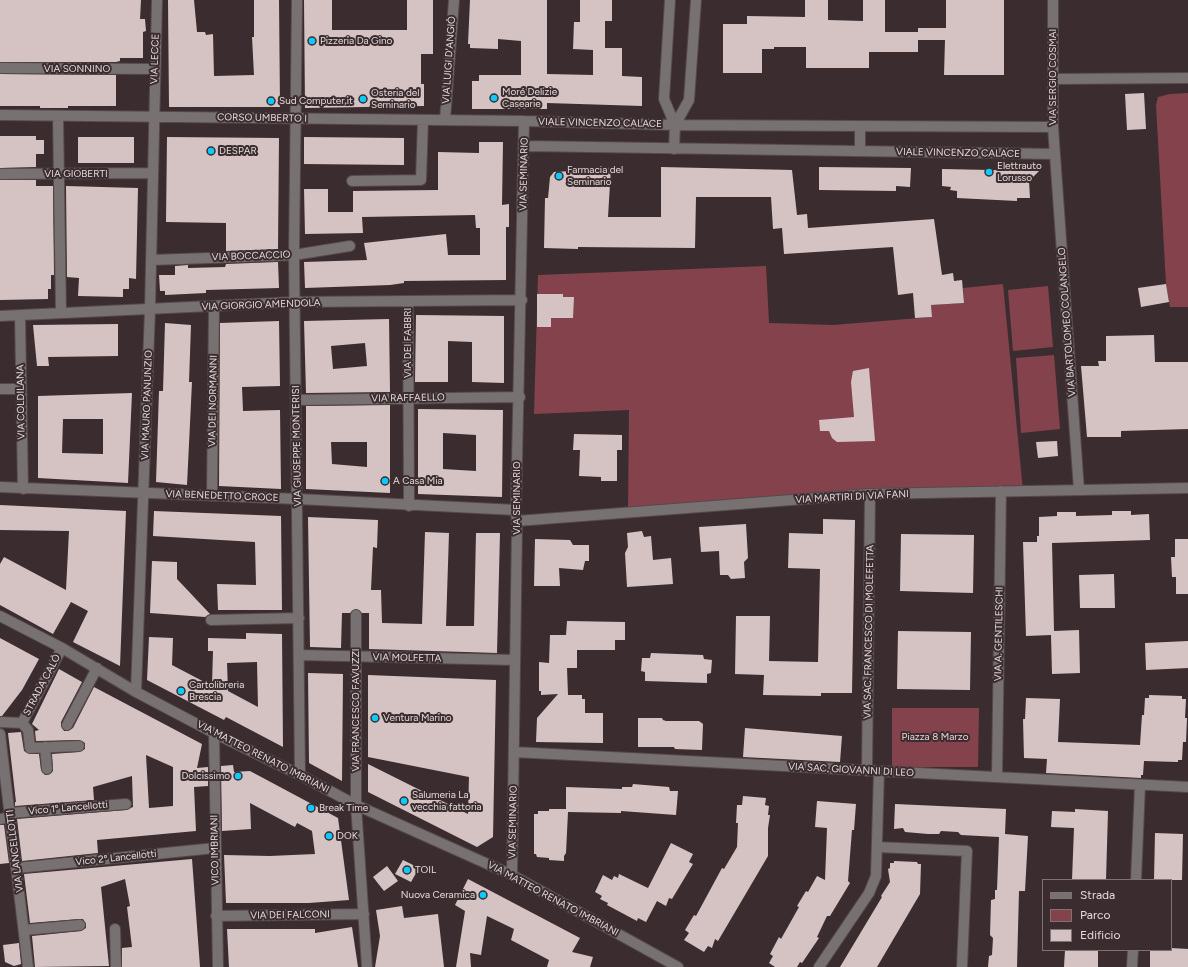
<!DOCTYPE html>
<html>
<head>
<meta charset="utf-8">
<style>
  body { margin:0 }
  #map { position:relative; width:1188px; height:967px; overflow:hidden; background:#3b2d2f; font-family:Figtree,sans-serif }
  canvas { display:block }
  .legend { position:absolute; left:1042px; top:879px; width:130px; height:72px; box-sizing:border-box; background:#3b2d2f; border:1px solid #7f7274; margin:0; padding:5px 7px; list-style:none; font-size:12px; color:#e4dadb }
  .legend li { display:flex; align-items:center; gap:8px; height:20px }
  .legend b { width:20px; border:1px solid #7f7274 }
</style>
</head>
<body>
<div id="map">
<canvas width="1188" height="967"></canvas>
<ul class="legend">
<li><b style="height:5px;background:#787171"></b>Strada</li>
<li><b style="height:11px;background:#84424c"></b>Parco</li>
<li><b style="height:11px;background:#d5c3c4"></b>Edificio</li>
</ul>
</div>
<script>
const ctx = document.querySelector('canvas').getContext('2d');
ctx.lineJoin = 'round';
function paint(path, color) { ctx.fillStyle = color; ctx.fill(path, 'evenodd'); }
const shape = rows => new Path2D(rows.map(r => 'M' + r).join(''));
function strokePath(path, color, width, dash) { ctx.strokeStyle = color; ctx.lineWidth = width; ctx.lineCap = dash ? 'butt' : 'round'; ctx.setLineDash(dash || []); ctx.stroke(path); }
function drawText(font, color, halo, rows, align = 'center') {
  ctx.font = font + ' Figtree,sans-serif'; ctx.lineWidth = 4; ctx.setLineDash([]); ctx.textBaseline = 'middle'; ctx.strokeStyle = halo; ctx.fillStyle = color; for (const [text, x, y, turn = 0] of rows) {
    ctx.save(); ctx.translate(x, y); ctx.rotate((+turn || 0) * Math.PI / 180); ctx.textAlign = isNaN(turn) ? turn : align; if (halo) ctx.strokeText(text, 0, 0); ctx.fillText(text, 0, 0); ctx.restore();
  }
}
paint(shape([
  [1188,93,1188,307,1170,307,1166,284,1156,105,1158,97,1170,94],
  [766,266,769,323,833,325,932,317,931,305,964,303,963,288,1003,284,1023,491,628,511,629,410,534,414,538,275],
  [1048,286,1053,347,1013,351,1008,290],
  [1054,355,1060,429,1021,433,1016,358],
  [892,708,979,708,978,767,892,767]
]), '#84424c');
paint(shape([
  [0,0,141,0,140,19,145,19,146,31,143,32,143,58,120,58,120,61,116,62,0,62],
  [168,0,194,0,197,32,205,32,206,35,213,34,214,76,254,75,252,37,254,37,254,0,279,0,280,107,169,107],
  [304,0,332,0,332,30,407,30,407,0,433,0,433,54,421,54,421,84,424,84,424,106,305,108],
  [470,0,547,0,547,74,593,75,593,50,573,49,574,22,580,22,580,0,612,0,612,21,605,21,605,48,622,48,622,76,642,77,642,106,547,103,547,109,472,109,472,81,479,81,479,75,521,75,521,41,498,39,498,49,470,48,470,44,468,44],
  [805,0,828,0,828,20,863,21,863,0,885,0,885,32,918,32,918,28,946,28,946,0,1004,0,1004,75,944,75,945,40,918,40,918,52,869,52,869,68,806,68,806,47,774,47,774,49,762,49,762,73,723,73,723,24,747,24,747,16,805,17],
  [0,74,116,75,116,106,68,106,68,108,40,108,40,106,0,106],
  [1144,93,1146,129,1127,130,1125,94],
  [0,136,36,136,36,140,44,140,44,154,36,154,36,167,0,168],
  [78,137,134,137,134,163,78,163],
  [167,137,279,138,278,249,226,251,226,223,166,222],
  [304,137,404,138,404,165,304,164],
  [479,142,503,142,502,205,509,204,509,227,506,227,506,280,404,281,404,283,390,285,305,288,304,262,367,260,364,243,446,234,448,255,480,255,480,228,476,228,475,215,362,217,363,233,305,234,304,189,328,189,328,212,353,212,353,191,438,190,438,152,479,153],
  [590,167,611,168,608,217,661,217,661,167,792,170,797,215,807,214,808,228,934,219,942,275,953,273,954,281,962,280,964,303,931,305,932,317,915,318,913,293,898,295,893,247,784,254,782,228,773,229,771,197,696,197,695,248,578,247,578,249,544,248,545,198,548,198,550,177,554,172,590,170],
  [819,167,911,168,910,187,896,186,896,191,819,190],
  [942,169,1039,171,1029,181,1030,198,1017,198,1017,201,957,198,957,191,950,190,951,187,942,186],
  [0,180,36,180,36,186,53,186,54,275,51,275,51,289,48,289,48,299,0,300],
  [66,186,138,188,136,279,129,278,129,289,123,289,123,297,78,296,79,278,67,277],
  [278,262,279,288,206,290,206,293,165,295,165,291,160,291,159,275,175,275,175,266,188,265,188,268,225,267,226,264],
  [1166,284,1169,302,1141,307,1138,288],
  [537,294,563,294,563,297,574,297,573,318,551,318,551,327,537,327],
  [416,315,504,316,504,383,472,382,472,342,448,341,448,382,415,382],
  [389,319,390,392,306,393,304,321],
  [365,343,367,366,333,369,331,346],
  [279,321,280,386,242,387,243,411,280,410,281,489,219,486,220,323],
  [165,323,191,325,189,382,192,382,187,485,156,482,159,391,163,391],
  [118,324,118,356,48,357,49,366,37,366,33,325],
  [1154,335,1155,362,1188,362,1188,429,1121,431,1121,437,1087,437,1081,366,1099,366,1098,361,1106,361,1106,336],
  [869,368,875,441,837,442,832,438,829,431,820,431,819,420,854,417,851,382,853,371],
  [132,393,128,483,38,478,38,396],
  [63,419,103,419,103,454,62,453],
  [390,405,390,493,306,489,306,406],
  [331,442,367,442,367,467,332,464],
  [418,409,503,410,502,497,418,494],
  [443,433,476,435,476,471,443,469],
  [574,434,622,435,622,450,617,450,617,481,601,481,601,477,579,476,580,450,573,450],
  [1057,441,1058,456,1038,458,1036,442],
  [0,505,126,511,120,666,73,642,88,611,71,602,53,634,0,605,0,564,4,557,66,590,69,531,0,530],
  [154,511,281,516,282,610,218,610,217,584,256,585,255,542,153,536],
  [1112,511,1131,511,1131,515,1149,514,1150,540,1052,543,1054,631,1079,630,1080,673,1052,674,1051,635,1026,636,1023,542,1037,542,1037,536,1039,536,1039,517,1057,516,1057,512,1076,512,1076,516,1112,515],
  [308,517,378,520,377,548,373,547,371,590,381,590,382,623,422,624,425,532,449,533,446,626,474,626,476,533,500,533,497,653,369,649,369,613,362,613,356,609,350,613,342,613,341,648,310,647],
  [823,519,855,520,852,693,821,693,821,696,763,695,764,675,735,674,736,616,770,616,769,661,818,662,820,569,788,568,789,533,823,534],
  [746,524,748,558,744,562,745,578,731,579,728,575,720,575,719,551,701,552,699,527],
  [642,531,644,537,651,536,653,560,671,558,673,584,627,587,625,553,628,547,627,533],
  [901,534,974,535,973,593,900,591],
  [535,539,570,540,573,545,589,545,589,561,585,561,583,570,559,568,560,586,534,586],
  [1175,539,1188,539,1188,594,1176,594,1176,577,1172,577,1171,557,1175,557],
  [152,561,177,562,177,579,210,614,205,617,150,613],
  [1114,574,1115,608,1080,608,1079,575],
  [567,621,625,622,625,640,615,640,615,650,577,650,577,668,567,668,568,695,582,695,582,699,585,699,585,713,603,713,603,743,536,742,537,718,558,694,541,695,541,691,539,691,539,662,549,663,550,635,566,635],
  [898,631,971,632,970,690,897,689],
  [246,633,282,634,283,747,226,717,224,720,147,680,149,637,173,638,172,665,212,686,213,651,208,651,208,638,246,639],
  [257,662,258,707,228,691,227,663],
  [0,638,39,659,22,690,2,716,0,716],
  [1188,641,1188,668,1146,670,1145,643],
  [651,653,703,655,704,659,712,660,711,673,707,674,707,683,645,681,645,672,641,671,642,658,650,658],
  [59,669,82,682,61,722,61,726,64,731,68,731,73,728,94,687,202,744,197,768,208,767,208,786,194,787,196,831,97,840,98,853,22,861,17,819,126,810,133,807,132,776,93,787,94,800,15,806,15,802,16,802,8,733,21,732,24,751,30,754,39,754,41,770,45,775,50,774,53,771,52,754,79,752,85,749,85,743,79,740,36,741,35,731,39,730,32,724],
  [146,755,173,767,173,806,149,808],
  [308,673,343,674,342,781,309,763],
  [368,675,496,680,493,837,477,847,368,792,368,764,468,814,469,777,368,757],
  [1149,695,1182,696,1182,699,1186,699,1185,718,1187,718,1186,742,1183,742,1182,760,1178,760,1178,762,1144,761,1143,775,1141,775,1141,778,1046,773,1047,759,1024,758,1023,719,1025,719,1026,698,1060,699,1058,742,1140,745,1142,715,1144,715,1145,698,1149,698],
  [638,718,662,718,663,720,666,721,699,721,703,724,702,750,675,749,674,747,638,747],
  [745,728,842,736,840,762,743,757],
  [233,765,234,772,250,771,338,818,349,900,309,903,226,903,224,855,270,856,315,854,312,831,297,823,295,827,250,803,251,829,222,831,221,766],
  [633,784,669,787,670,791,678,791,676,815,621,811,621,813,568,812,566,853,564,856,564,861,549,860,549,858,537,857,536,854,534,854,534,814,538,814,538,811,549,811,549,809,566,809,566,787,622,789,622,787,632,787],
  [743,796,766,798,765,805,769,806,768,815,770,815,768,828,768,856,718,941,715,939,712,948,708,946,704,952,684,940,689,933,685,930,694,915,696,916,722,868,724,869,737,847,738,823,736,823,737,805,742,805],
  [817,801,856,804,854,830,852,830,848,881,850,883,830,916,827,916,817,937,819,938,802,963,800,962,797,967,775,967,769,963,773,956,770,954,779,937,781,939,799,907,797,906,806,891,808,892,817,876,825,880,827,828,815,827],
  [895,804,1006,809,1005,834,1028,836,1025,891,1019,891,1017,967,988,967,989,956,992,955,993,938,990,935,991,900,995,899,995,890,997,890,999,837,961,835,958,832,941,831,939,834,928,834,905,832,903,828,894,829],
  [1075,809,1108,811,1106,880,1072,880,1074,828,1051,827,1052,811,1075,812],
  [0,825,4,825,9,863,0,864],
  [1155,833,1183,834,1182,880,1154,880],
  [671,843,693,854,689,862,693,864,672,899,669,898,666,906,657,901,646,922,638,918,637,921,607,905,608,903,600,899,602,896,595,892,603,875,612,880,614,876,618,878,619,874,648,888],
  [192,859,200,967,122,967,122,948,132,947,127,907,130,906,125,879,101,887,109,966,35,967,32,936,81,931,86,928,86,924,83,919,79,919,30,923,24,874],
  [403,860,419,868,411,882,395,874],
  [894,861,917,862,918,864,921,864,920,894,877,967,840,967,882,897,881,896,890,882,888,869,890,868,890,863,894,863],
  [387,866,398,881,384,891,373,877],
  [468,879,580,938,572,952,593,957,590,967,547,967,549,960,511,940,514,929,487,916,481,955,470,953,471,967,456,967,465,911,455,905],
  [402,906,404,918,438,914,444,967,375,967,380,936,376,910],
  [352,927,358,967,229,967,227,929,315,929,315,933],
  [19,943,21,964,14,966,5,962,3,945],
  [1171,948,1188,949,1188,967,1150,967,1150,950,1171,950],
  [1065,950,1098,950,1098,967,1064,967]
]), '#d5c3c4');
const minor = shape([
  [297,0,294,255,300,775],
  [670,0,664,99,675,125,674,149],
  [1053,0,1053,127,1079,490],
  [0,68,155,69],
  [1053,79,1188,78],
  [0,115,524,121,675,125,1053,127],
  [58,116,61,313],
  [445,120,454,0],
  [675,125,689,100,696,0],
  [524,146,1055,154],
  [860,151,860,126],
  [0,174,152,173],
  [352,181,421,180,423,120],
  [151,260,294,255,350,246],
  [408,301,409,506],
  [20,315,23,489],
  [0,316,295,302,522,300],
  [0,389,21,389],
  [296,400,520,397],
  [0,487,298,499,516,510],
  [212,496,214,307],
  [517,521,870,494,1188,488],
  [356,615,356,805,367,967],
  [0,616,62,648,136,692,214,733,300,775,356,805,512,875,678,967],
  [211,620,299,618],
  [299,655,515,660],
  [136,692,150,309,157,0],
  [0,722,22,723],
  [22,723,62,648],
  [22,723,28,730,30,748,79,746],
  [67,725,97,668],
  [214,733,218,967],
  [0,734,28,967],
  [45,747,47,769],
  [514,752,1188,787],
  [867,771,870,494],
  [997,777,1001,491],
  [10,813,126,804],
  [0,819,11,817],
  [877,847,967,851,962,967],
  [17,868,215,848],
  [512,875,517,526,516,510,524,121],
  [1136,880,1140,785],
  [216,916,364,914],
  [115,929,116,967],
  [24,930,80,925],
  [819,967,869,893,876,876,879,771],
  [1132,967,1133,950]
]);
strokePath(minor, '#56494b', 12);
strokePath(minor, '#787171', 10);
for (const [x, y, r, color] of [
  [312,41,4,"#0ecafa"],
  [494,98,4,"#0ecafa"],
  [363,99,4,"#0ecafa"],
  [271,101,4,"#0ecafa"],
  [211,151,4,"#0ecafa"],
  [989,172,4,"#0ecafa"],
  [559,176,4,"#0ecafa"],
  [385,481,4,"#0ecafa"],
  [181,691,4,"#0ecafa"],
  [375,718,4,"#0ecafa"],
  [238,776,4,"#0ecafa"],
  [404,801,4,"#0ecafa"],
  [311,808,4,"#0ecafa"],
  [329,836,4,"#0ecafa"],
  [407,870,4,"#0ecafa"],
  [483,895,4,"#0ecafa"]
]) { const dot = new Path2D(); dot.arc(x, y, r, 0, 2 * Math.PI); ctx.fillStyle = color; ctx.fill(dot); strokePath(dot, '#3b2d2f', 1.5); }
drawText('10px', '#e4dadb', '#3b2d2f', [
  ["Pizzeria Da Gino",320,41],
  ["Moré Delizie",502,92],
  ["Casearie",502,104],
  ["Osteria del",371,93],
  ["Seminario",371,105],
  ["Sud Computer.it",279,101],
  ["DESPAR",219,151],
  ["Elettrauto",997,166],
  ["Lorusso",997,178],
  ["Farmacia del",567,170],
  ["Seminario",567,182],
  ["A Casa Mia",393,481],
  ["Cartolibreria",189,685],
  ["Brescia",189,697],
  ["Ventura Marino",383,718],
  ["Dolcissimo",230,776,"right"],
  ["Salumeria La",412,795],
  ["vecchia fattoria",412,807],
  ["Break Time",319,808],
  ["DOK",337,836],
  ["TOIL",415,870],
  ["Nuova Ceramica",475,895,"right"]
], 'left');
drawText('10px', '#e4dadb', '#3b2d2f', [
  ["VIA LECCE",155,59,-88],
  ["VIA LUIGI D'ANGIÒ",449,60,-86],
  ["VIA SONNINO",77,69],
  ["VIA SERGIO COSMAI",1053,77,-90],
  ["CORSO UMBERTO I",262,118,1],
  ["VIALE VINCENZO CALACE",600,123,1],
  ["VIALE VINCENZO CALACE",958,153,1],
  ["VIA GIOBERTI",76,174],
  ["VIA SEMINARIO",524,174,-89],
  ["VIA BOCCACCIO",251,256,-2],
  ["VIA GIORGIO AMENDOLA",261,305,-2],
  ["VIA BARTOLOMEO COLANGELO",1067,322,-94],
  ["VIA DEI FABBRI",408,343,-90],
  ["VIA RAFFAELLO",408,398,-1],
  ["VIA DEI NORMANNI",213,401,-89],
  ["VIA COLDILANA",21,402,-91],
  ["VIA MAURO PANUNZIO",147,405,-88],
  ["VIA GIUSEPPE MONTERISI",297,446,-91],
  ["VIA BENEDETTO CROCE",222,496,2],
  ["VIA MARTIRI DI VIA FANI",852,497,-3],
  ["VIA SEMINARIO",517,498,-90],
  ["VIA SAC. FRANCESCO DI MOLEFETTA",869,632,-89],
  ["VIA A. GENTILESCHI",999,634,-89],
  ["VIA MOLFETTA",407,658,1],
  ["STRADA CALÒ",42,685,-62],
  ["VIA FRANCESCO FAVUZZI",356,710,-90],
  ["VIA MATTEO RENATO IMBRIANI",263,757,27],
  ["VIA SAC. GIOVANNI DI LEO",851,770,3],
  ["Vico 1º Lancellotti",68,808,-5],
  ["VIA SEMINARIO",513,822,-89],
  ["VICO IMBRIANI",215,850,-91],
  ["VIA LANCELLOTTI",15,851,-97],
  ["Vico 2º Lancellotti",116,858,-6],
  ["VIA MATTEO RENATO IMBRIANI",553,899,28],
  ["VIA DEI FALCONI",290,915,-1]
]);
drawText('10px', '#eed2d5', '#3b2d2f', [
  ["Piazza 8 Marzo",935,737]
]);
</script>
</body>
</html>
